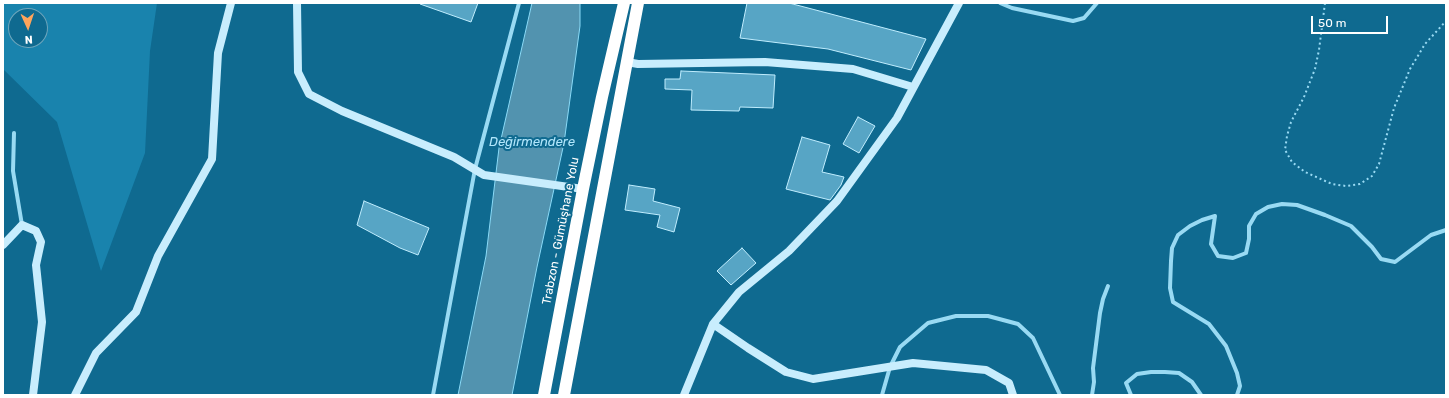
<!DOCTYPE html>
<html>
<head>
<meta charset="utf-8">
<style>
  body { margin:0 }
  #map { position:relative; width:1449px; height:398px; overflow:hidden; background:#0f6a90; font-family:Rubik,sans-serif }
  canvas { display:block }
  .frame { position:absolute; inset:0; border:4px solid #fff; pointer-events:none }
  .north { position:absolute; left:8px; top:8px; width:40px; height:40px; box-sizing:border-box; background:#0f6a90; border:1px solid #6fa6bc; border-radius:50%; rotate:177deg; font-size:11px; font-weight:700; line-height:16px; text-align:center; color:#fff }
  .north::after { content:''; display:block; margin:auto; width:14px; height:18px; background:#ffa45b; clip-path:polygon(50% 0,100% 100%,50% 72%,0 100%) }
  .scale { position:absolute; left:1311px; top:16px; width:77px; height:18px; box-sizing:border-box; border:2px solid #fff; border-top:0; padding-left:5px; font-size:12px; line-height:14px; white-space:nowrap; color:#fff; -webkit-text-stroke:3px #0f6a90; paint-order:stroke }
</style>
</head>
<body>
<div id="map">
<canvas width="1449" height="398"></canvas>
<div class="frame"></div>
<div class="north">N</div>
<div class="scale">50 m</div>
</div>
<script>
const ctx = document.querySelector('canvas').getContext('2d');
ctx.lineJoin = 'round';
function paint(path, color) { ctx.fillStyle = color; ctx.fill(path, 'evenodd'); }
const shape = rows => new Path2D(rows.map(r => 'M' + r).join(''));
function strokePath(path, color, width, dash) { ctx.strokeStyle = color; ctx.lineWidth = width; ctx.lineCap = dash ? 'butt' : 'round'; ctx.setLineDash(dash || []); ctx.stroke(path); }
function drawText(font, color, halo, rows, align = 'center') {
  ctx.font = font + ' Rubik,sans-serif'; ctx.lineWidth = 4; ctx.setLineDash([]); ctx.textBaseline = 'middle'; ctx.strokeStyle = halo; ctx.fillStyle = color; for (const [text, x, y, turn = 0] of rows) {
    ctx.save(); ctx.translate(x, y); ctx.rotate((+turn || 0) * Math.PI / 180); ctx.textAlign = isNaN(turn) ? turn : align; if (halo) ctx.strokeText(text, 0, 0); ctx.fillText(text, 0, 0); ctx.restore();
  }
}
paint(shape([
  [3,3,157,3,150,51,145,153,101,271,57,122,3,69],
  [16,16,40,16,40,40,16,40]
]), '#1983ad');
const water = shape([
  [532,3,580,3,580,26,564,143,537,267,512,395,458,395,486,256,499,148,532,3]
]);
paint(water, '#5293af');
strokePath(water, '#8adaf7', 1);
const building = shape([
  [420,3,478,3,471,22,420,4,420,3],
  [747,3,789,3,926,39,911,70,828,49,740,38,747,3],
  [681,71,775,75,773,108,740,107,739,111,691,110,692,90,665,89,665,79,680,79,681,71],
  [858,117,875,126,859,153,843,144,858,117],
  [802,137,830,145,822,172,844,177,841,185,830,200,786,189,802,137],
  [629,185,655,189,653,201,680,208,674,232,657,227,660,215,625,210,629,185],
  [364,201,429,228,418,255,400,248,357,225,364,201],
  [742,248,756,263,731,285,717,271,742,248]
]);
paint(building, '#57a5c5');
strokePath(building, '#c0edfe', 1);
strokePath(shape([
  [1325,3,1319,50,1315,69,1304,97,1291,122,1287,136,1285,150,1292,162,1305,172,1332,184,1346,186,1360,184,1372,176,1379,164,1394,108,1410,69,1425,44,1446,21]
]), '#99daf3', 2, [2, 3]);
strokePath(shape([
  [1000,3,1012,8,1073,21,1084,18,1097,3],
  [14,133,13,171,22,225],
  [433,395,475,169,519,3],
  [882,395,890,367,900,347,928,323,956,316,988,316,1018,324,1033,338,1060,395],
  [1092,395,1094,382,1093,368,1100,313,1103,299,1108,286],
  [1131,395,1126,383,1137,374,1151,372,1165,372,1179,373,1192,382,1201,395],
  [1237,395,1240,386,1237,373,1226,346,1209,324,1173,302,1170,288,1171,261,1172,248,1178,235,1190,226,1202,220,1215,216,1211,244,1218,256,1233,258,1246,253,1249,239,1249,226,1256,214,1268,207,1282,204,1297,205,1325,215,1351,226,1372,247,1381,259,1395,262,1431,235,1446,230]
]), '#99daf3', 4);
strokePath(shape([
  [297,3,298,72,309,94,342,111,454,157,484,175,583,189],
  [627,62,638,64,765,62,853,69,913,87],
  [3,245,22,225,36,231,41,242,36,265,42,322,33,395],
  [713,324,748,348,786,372,813,379,913,363,986,370,1009,383,1013,395],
  [75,395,96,353,136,312,158,256,212,159,218,53,231,3],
  [684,395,713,324,739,292,789,251,837,201,897,118,959,3]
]), '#c8edfd', 8);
strokePath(shape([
  [544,395,583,189,602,97,624,3],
  [564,395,638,3]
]), '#fff', 12);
drawText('12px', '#fff', '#0f6a90', [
  ["Trabzon - Gümüşhane Yolu",561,231,-79]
]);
drawText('italic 13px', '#b2e7fc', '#0f6a90', [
  ["Değirmendere",532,142]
]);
</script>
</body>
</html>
